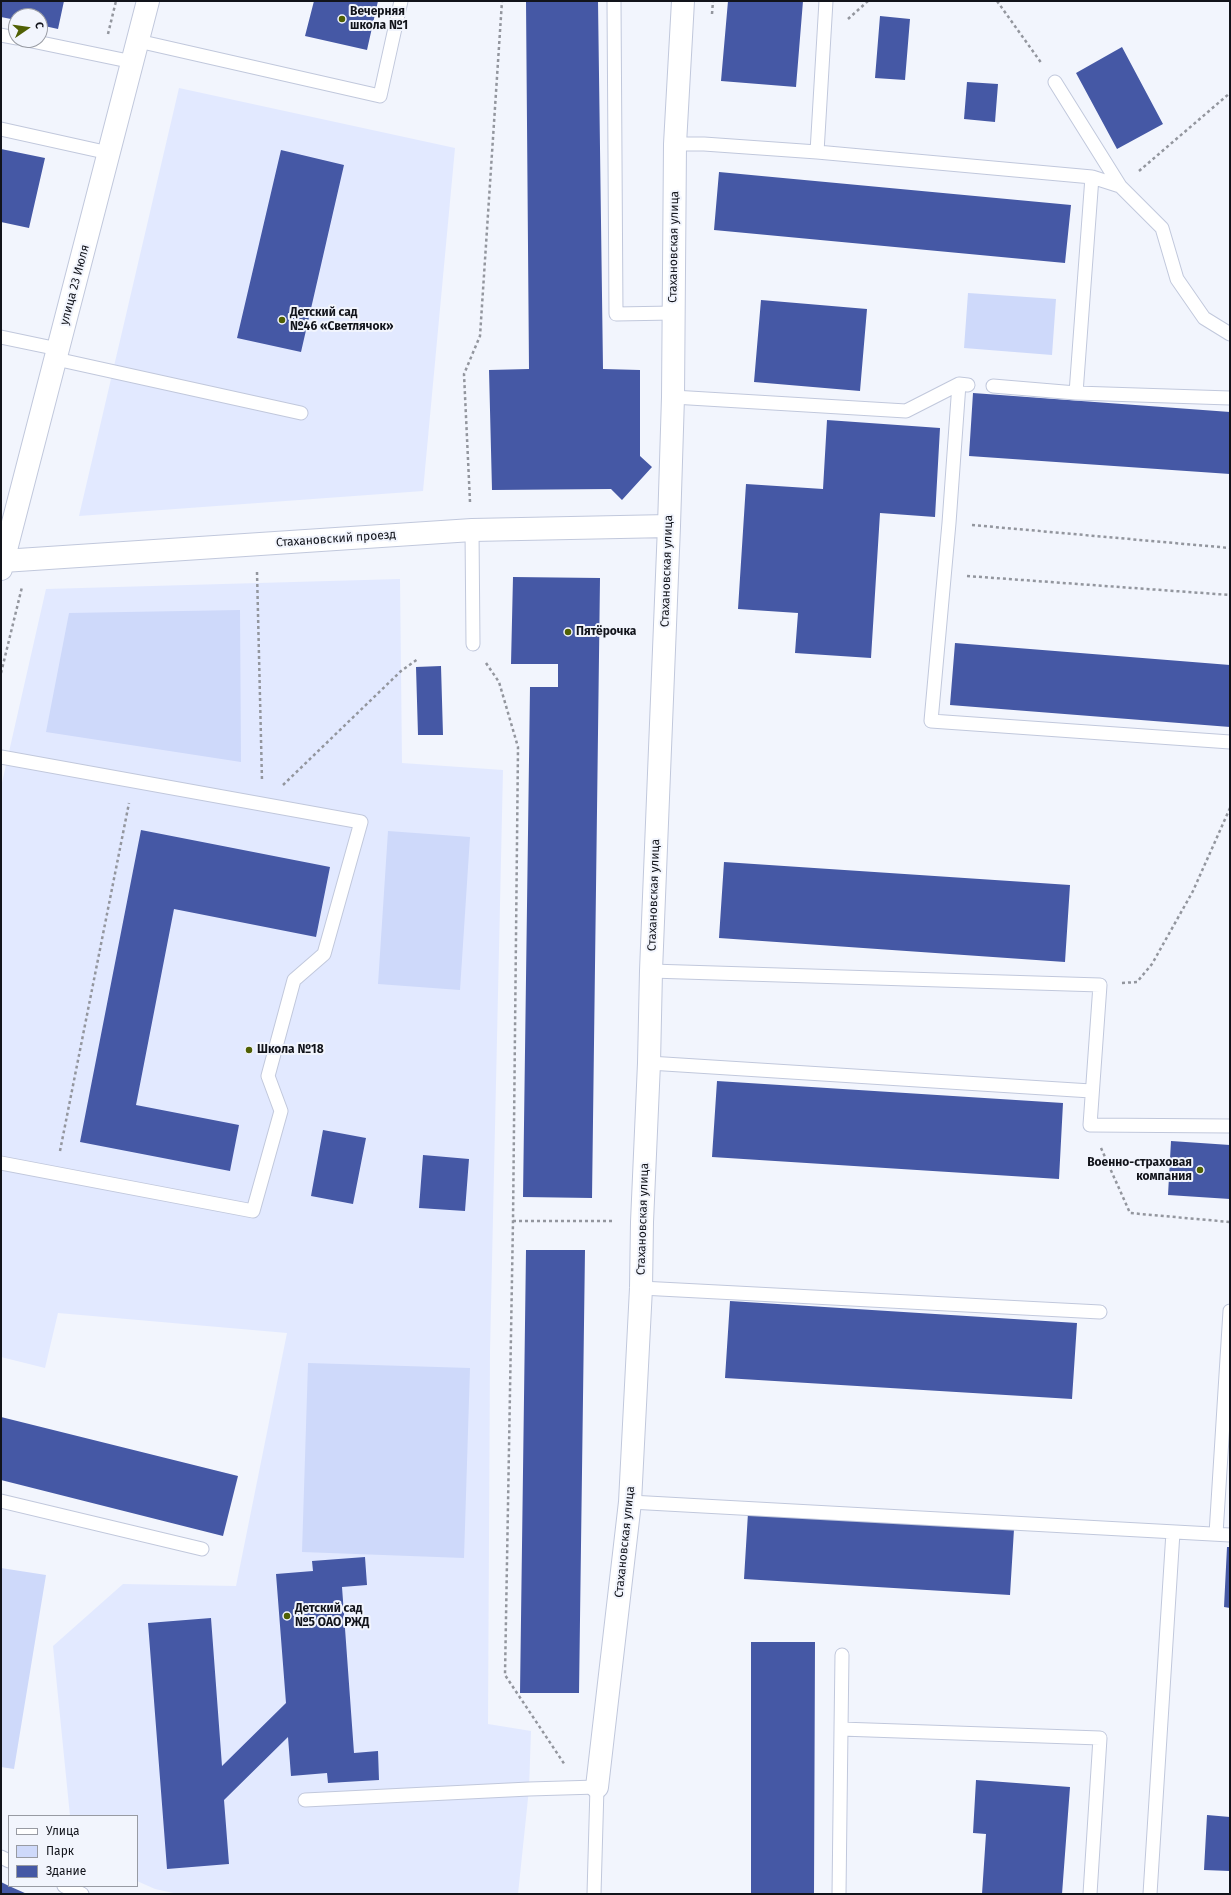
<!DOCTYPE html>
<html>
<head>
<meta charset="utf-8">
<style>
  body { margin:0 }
  #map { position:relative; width:1231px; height:1895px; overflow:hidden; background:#f2f5fd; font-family:"Fira Sans",sans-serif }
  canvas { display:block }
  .frame { position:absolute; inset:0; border:2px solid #12141b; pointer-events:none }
  .legend { position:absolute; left:8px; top:1815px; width:130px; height:72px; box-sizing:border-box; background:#f2f5fd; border:1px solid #989ba3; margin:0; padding:5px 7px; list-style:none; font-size:12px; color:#12141b }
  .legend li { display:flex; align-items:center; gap:8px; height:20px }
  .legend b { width:20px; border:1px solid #989ba3 }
  .north { position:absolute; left:8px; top:8px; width:40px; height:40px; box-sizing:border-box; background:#f2f5fd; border:1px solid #989ba3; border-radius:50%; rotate:77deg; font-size:11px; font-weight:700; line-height:16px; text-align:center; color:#12141b }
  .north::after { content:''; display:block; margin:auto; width:14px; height:18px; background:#506004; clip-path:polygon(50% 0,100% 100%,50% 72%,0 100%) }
</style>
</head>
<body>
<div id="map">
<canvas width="1231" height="1895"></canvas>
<div class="frame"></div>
<ul class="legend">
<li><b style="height:5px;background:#fff"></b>Улица</li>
<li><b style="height:11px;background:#ced9fa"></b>Парк</li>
<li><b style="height:11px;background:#4558a5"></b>Здание</li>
</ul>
<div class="north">С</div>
</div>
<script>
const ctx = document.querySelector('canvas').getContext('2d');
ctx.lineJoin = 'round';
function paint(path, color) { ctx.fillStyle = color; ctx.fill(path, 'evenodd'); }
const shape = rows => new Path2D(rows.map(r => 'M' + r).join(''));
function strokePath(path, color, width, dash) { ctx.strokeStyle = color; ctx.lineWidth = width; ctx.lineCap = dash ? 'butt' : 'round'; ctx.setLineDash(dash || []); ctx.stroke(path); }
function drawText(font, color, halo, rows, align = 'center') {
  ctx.font = font + ' "Fira Sans",sans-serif'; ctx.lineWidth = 4; ctx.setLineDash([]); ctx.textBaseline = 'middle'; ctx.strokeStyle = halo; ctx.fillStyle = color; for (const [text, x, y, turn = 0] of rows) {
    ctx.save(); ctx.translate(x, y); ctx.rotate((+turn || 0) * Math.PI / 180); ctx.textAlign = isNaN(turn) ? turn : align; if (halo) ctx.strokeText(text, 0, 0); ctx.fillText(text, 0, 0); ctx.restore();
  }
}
paint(shape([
  [179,88,455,148,423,491,79,516],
  [400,579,402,763,503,770,490,1351,488,1724,531,1731,529,1789,518,1894,178,1894,155,1889,137,1881,137,1816,70,1816,53,1646,123,1584,236,1586,287,1333,58,1313,45,1368,1,1357,1,787,46,589]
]), '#e2e9ff');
paint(shape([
  [968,293,1056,299,1052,355,964,348],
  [240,610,241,762,46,732,69,613],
  [388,831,470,837,460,990,378,984],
  [308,1363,470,1368,464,1558,302,1552],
  [1,1568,46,1575,14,1769,1,1767]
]), '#ced9fa');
paint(shape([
  [1,1,64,1,58,29,40,25,40,16,16,16,16,20,1,17],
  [314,1,378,1,367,50,305,36],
  [526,1,598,1,603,369,640,370,640,456,652,467,622,500,611,489,492,490,489,370,529,369],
  [728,1,803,1,796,87,721,81],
  [880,16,910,19,905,80,875,78],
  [1122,47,1163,124,1117,149,1076,73],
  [967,82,998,84,995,122,964,119],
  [1,149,45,158,29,228,1,222],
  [281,150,344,165,301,352,237,338],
  [719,172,1071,205,1065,263,714,230],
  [761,300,867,309,860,391,754,382],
  [973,393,1230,412,1230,474,969,456],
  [827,420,940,428,935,517,880,513,871,658,795,653,798,613,738,609,746,484,823,489],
  [513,577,600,578,592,1198,523,1197,530,687,558,687,558,664,511,664],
  [955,643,1230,665,1230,727,950,705],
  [441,666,443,735,418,735,416,667],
  [141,830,330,867,316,937,174,909,136,1105,239,1125,230,1171,80,1142],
  [724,862,1070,885,1065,962,719,938],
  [717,1081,1063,1103,1059,1179,712,1157],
  [323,1130,366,1138,353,1204,311,1196],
  [1171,1141,1230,1145,1230,1199,1168,1195],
  [423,1155,469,1159,465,1211,419,1208],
  [526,1250,585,1250,579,1693,520,1693],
  [730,1301,1077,1323,1072,1399,725,1378],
  [1,1417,238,1476,223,1536,1,1480],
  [748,1513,1014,1529,1010,1595,744,1579],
  [1227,1547,1230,1547,1230,1608,1224,1607],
  [365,1557,367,1585,342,1587,354,1753,378,1751,379,1780,328,1783,327,1773,291,1776,288,1737,224,1800,229,1864,167,1869,148,1623,211,1618,222,1766,286,1703,276,1574,313,1571,312,1561],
  [751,1642,815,1642,814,1894,751,1894],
  [976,1780,1070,1787,1062,1894,982,1894,986,1834,973,1833],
  [1207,1815,1230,1817,1230,1871,1204,1870],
  [1,1882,9,1886,27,1894,1,1894]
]), '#4558a5');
const lane = shape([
  [614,1,616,314,673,313],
  [1,35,16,38],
  [27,40,133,62],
  [138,41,380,96,401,1],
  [1055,82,1120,186],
  [1,129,109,153],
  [675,144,704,144,817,152,1092,177,1076,393],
  [817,152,826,1],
  [1092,177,1120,186,1162,228,1177,279,1204,318,1230,334],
  [1,337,58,349],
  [56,359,301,413],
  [968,385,959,384,949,523,931,721,1230,742],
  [993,386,1076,393,1230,398],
  [673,397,906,411,959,384],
  [472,530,473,644],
  [1,757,361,822,324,954,294,980,268,1076,281,1111,253,1211,1,1163],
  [651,971,1100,985,1090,1125,1230,1126],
  [649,1063,1091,1091],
  [641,1288,1100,1312],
  [1,1501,202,1549],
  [630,1502,1230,1535],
  [1216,1534,1230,1311],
  [841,1729,842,1655],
  [305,1800,529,1789,597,1787,594,1894],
  [1,1857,9,1861],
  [64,1886,82,1894],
  [839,1894,841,1729,1100,1738,1090,1894],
  [1150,1894,1173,1532]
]);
const street = shape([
  [3,561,472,530,669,526],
  [1,569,148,1],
  [597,1787,630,1502,641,1288,642,1222,649,1063,651,971,669,526,673,397,675,144,683,1]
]);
strokePath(lane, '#c1c8dc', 15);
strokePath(street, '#c1c8dc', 24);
strokePath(shape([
  [997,1,1042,64],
  [712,14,713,1],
  [848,19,868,1],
  [108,34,116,1],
  [1139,171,1230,93],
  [470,502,464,374,480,336,502,1],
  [972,525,1230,548],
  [257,572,262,781],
  [967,576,1230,595],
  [486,663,499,682,518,747,513,1221,505,1675,565,1765],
  [1,673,22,587],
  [283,785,401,671,418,659],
  [1122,983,1137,982,1152,964,1193,891,1230,808],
  [1101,1148,1130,1213,1230,1222],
  [60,1151,129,803],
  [513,1221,614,1221]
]), '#93969e', 2.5, [3, 3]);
strokePath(lane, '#fff', 13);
strokePath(street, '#fff', 22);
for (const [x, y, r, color] of [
  [342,19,4,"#506004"],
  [282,320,4,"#506004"],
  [568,632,4,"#506004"],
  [249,1050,4,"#506004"],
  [1200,1170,4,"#506004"],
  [287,1616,4,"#506004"]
]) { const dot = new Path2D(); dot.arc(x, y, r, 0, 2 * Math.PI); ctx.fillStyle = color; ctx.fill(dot); strokePath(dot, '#f2f5fd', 1.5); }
drawText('bold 12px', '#12141b', '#f2f5fd', [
  ["Вечерняя",350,12],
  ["школа №1",350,26],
  ["Детский сад",290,313],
  ["№46 «Светлячок»",290,327],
  ["Пятёрочка",576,632],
  ["Школа №18",257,1050],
  ["Военно-страховая",1192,1163,"right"],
  ["компания",1192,1177,"right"],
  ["Детский сад",295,1609],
  ["№5 ОАО РЖД",295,1623]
], 'left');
drawText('12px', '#12141b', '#f2f5fd', [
  ["Стахановская улица",674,247,-89],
  ["улица 23 Июля",75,285,-75],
  ["Стахановский проезд",336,539,-4],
  ["Стахановская улица",667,571,-88],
  ["Стахановская улица",654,895,-88],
  ["Стахановская улица",643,1219,-88],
  ["Стахановская улица",625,1542,-84]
]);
</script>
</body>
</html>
